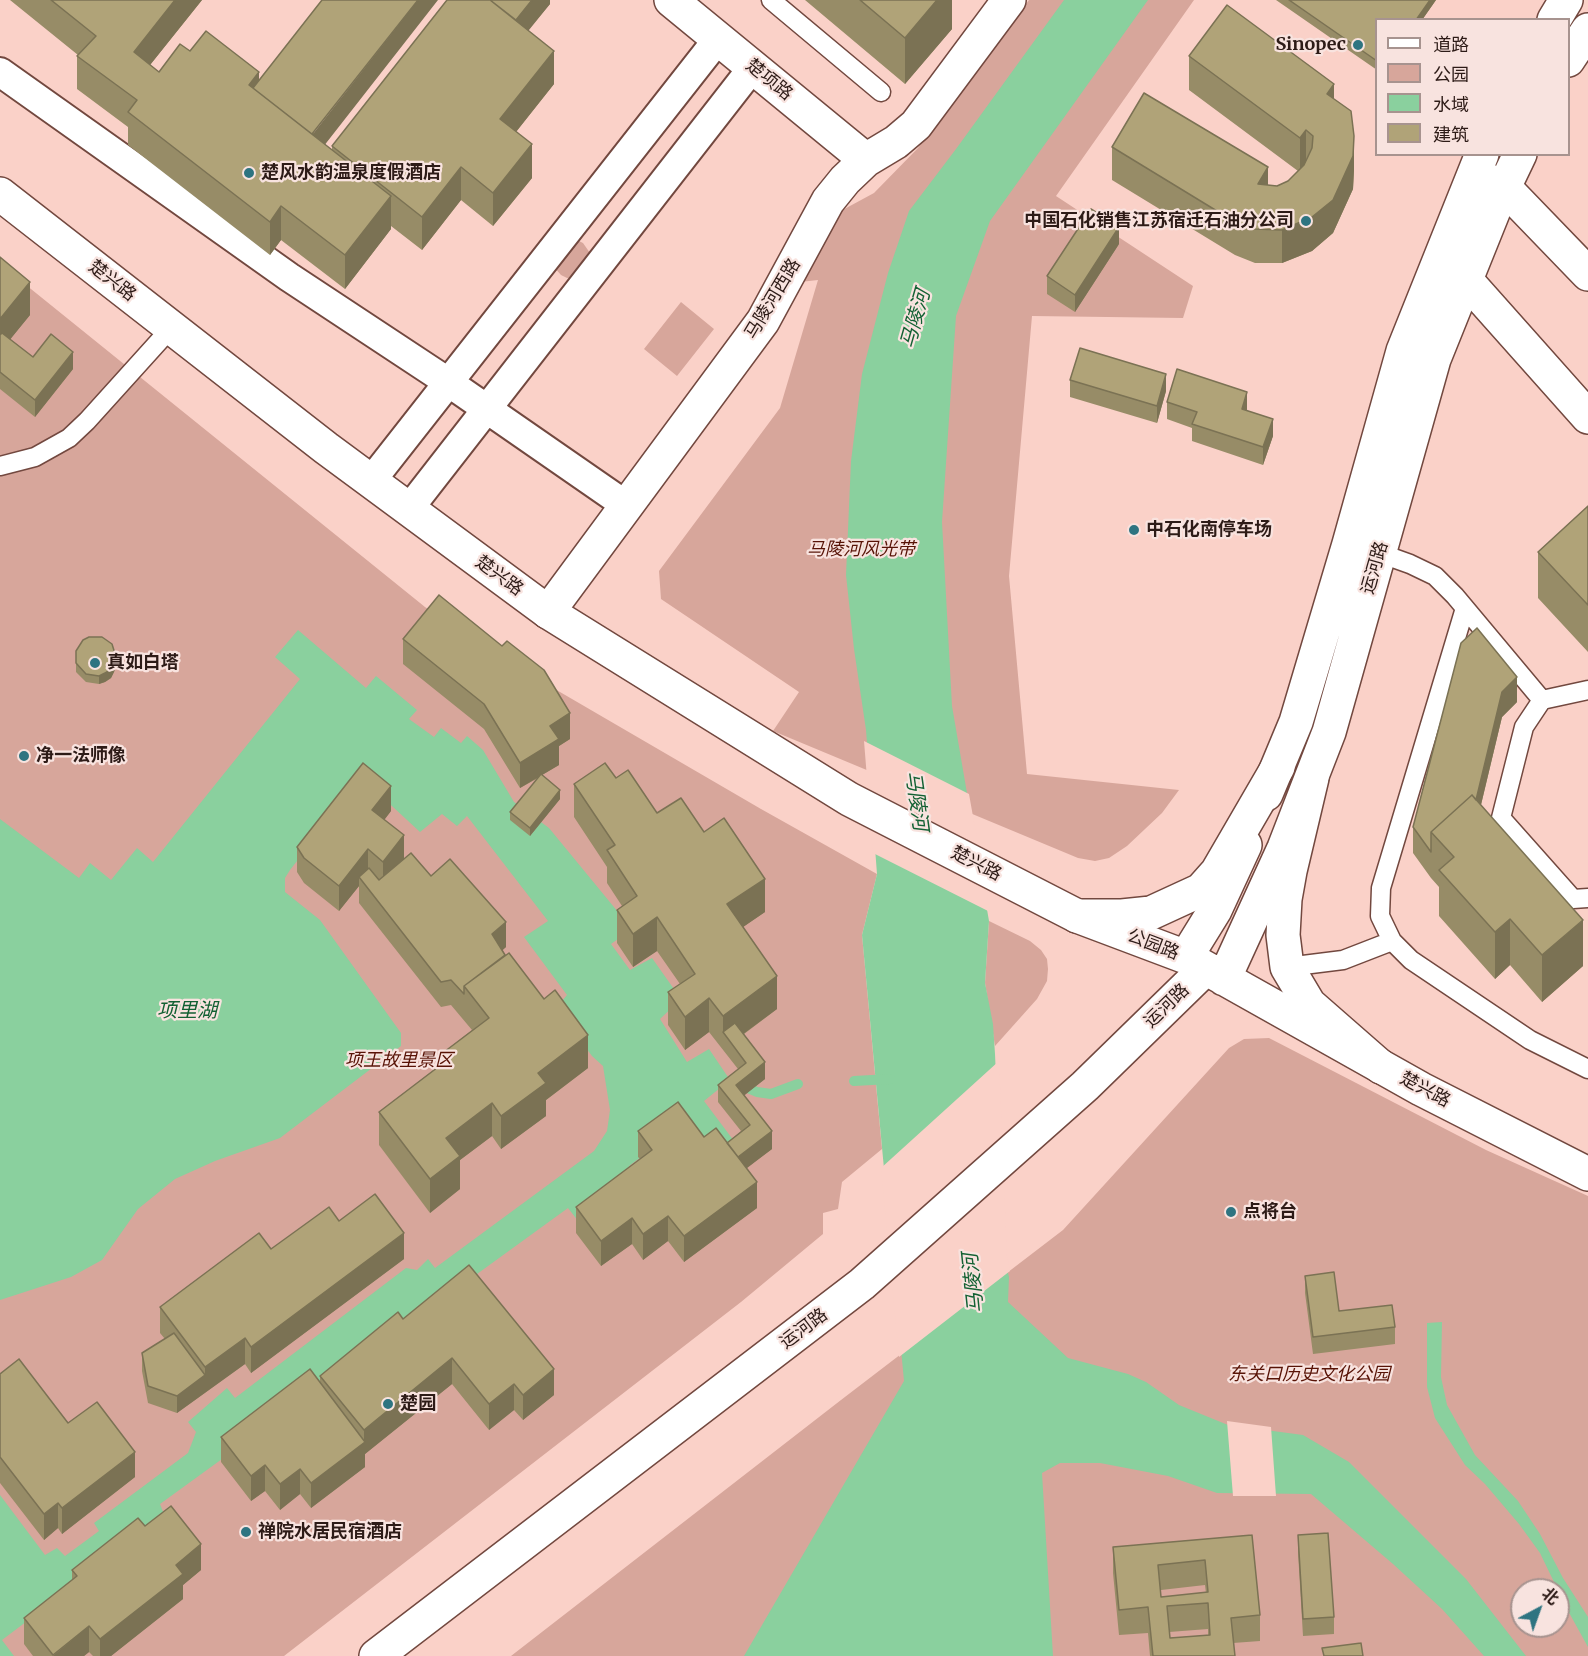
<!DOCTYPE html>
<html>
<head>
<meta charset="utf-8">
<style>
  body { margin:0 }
  #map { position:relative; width:1588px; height:1656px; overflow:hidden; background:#fad1c8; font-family:Merriweather,"Noto Sans SC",serif }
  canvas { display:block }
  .legend { position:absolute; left:1375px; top:18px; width:195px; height:138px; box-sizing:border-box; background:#f8e3df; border:2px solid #a7938f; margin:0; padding:8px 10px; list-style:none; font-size:18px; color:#2d1b17 }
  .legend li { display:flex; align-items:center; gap:12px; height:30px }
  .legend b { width:30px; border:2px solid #a7938f }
  .north { position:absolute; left:1510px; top:1578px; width:60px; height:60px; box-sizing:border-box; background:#f8e3df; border:2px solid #a7938f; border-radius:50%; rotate:41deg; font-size:16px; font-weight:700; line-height:24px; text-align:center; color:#2d1b17 }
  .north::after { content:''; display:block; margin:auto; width:21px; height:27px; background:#2e7481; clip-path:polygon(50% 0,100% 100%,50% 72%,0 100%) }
</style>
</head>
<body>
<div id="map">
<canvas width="1588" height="1656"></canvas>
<ul class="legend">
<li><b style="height:8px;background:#fff"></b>道路</li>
<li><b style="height:16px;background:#d7a69b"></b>公园</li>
<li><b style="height:16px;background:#8ad09e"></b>水域</li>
<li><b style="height:16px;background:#b0a378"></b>建筑</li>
</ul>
<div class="north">北</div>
</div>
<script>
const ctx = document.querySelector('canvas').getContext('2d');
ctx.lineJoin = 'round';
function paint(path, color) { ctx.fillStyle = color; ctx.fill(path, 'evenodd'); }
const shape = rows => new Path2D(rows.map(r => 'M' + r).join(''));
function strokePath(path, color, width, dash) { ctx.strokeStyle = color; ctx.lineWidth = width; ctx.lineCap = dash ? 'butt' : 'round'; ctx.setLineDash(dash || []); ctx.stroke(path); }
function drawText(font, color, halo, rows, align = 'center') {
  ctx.font = font + ' Merriweather,"Noto Sans SC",serif'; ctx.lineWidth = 4.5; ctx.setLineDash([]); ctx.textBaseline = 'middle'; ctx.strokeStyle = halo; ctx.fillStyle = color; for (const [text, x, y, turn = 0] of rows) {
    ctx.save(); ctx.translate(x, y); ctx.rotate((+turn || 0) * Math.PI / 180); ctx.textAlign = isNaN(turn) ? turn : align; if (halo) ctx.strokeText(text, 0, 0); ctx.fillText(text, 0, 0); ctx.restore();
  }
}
paint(shape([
  [1029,0,1194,0,1056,196,1193,286,1183,318,1032,316,1009,576,1027,774,1179,790,1162,813,1127,846,1109,858,1095,861,1078,858,773,731,799,692,661,599,659,571,780,408,818,280,800,282,837,213,874,193,918,148],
  [577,240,583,243,590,253,574,278,567,278,561,275,553,266],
  [0,264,425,607,505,660,761,809,877,874,862,935,882,1149,842,1182,838,1209,823,1213,823,1234,741,1302,284,1656,0,1656],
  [681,302,714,329,677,376,644,349],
  [989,921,1030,941,1041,950,1047,959,1048,969,1047,981,1037,999,995,1046,985,983],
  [1269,1038,1486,1150,1588,1196,1588,1656,511,1656,841,1400,1063,1230,1229,1048,1244,1039],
  [1522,1590,1558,1590,1558,1626,1522,1626]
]), '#d7a69b');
paint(shape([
  [1064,0,1148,0,990,221,956,316,942,522,952,706,989,921,985,983,993,1024,995,1054,1004,1257,1009,1277,1008,1302,1068,1358,1128,1374,1146,1382,1179,1405,1228,1425,1303,1435,1349,1462,1466,1579,1526,1656,1484,1656,1442,1609,1393,1564,1311,1494,1217,1493,1168,1476,1100,1463,1060,1463,1042,1473,1053,1656,744,1656,904,1381,862,935,877,874,866,730,854,649,846,575,851,461,862,374,888,273,909,211,956,149],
  [298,630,366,688,376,676,417,710,409,719,434,737,441,728,461,743,467,736,483,750,514,802,549,828,632,929,611,944,630,970,652,958,681,999,660,1019,687,1062,709,1049,730,1080,704,1101,734,1141,703,1166,676,1131,629,1166,639,1183,582,1226,568,1208,160,1504,165,1517,2,1640,14,1656,0,1656,0,1495,45,1555,57,1548,65,1556,99,1531,94,1523,188,1453,196,1432,188,1422,227,1388,235,1398,406,1268,417,1270,428,1259,435,1268,594,1151,607,1131,610,1110,603,1066,592,1056,556,1008,567,995,524,937,548,921,467,816,457,826,442,814,420,832,379,794,352,791,290,870,285,878,285,892,320,920,401,1033,401,1046,280,1138,215,1161,175,1179,138,1209,102,1260,71,1277,0,1300,0,819,79,878,90,863,111,880,137,848,153,862,300,679,275,657],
  [1442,1322,1441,1377,1447,1405,1475,1455,1518,1501,1540,1534,1563,1578,1588,1617,1588,1647,1567,1609,1540,1553,1519,1524,1485,1484,1465,1465,1435,1418,1427,1387,1427,1323]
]), '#8ad09e');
paint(shape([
  [864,741,969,794,990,912,873,853],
  [999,1061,1007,1256,1010,1271,899,1357,881,1168],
  [1227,1421,1271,1427,1276,1496,1233,1496]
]), '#fad1c8');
strokePath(shape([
  [854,1081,890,1079],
  [738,1084,757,1092,771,1094,798,1084]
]), '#8ad09e', 10);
const service = shape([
  [771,0,881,92],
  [0,466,35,457,69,438,87,421,171,328],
  [1371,550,1410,564,1435,576,1455,596,1542,700],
  [1465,608,1381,888,1380,916,1392,941,1411,960,1530,1040,1588,1069],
  [1588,690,1542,700,1524,727,1501,818,1573,899,1588,898],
  [1287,967,1343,960,1392,941]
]);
const pedestrian = shape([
  [0,72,289,277,448,382,627,506],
  [371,481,718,39],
  [408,510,753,67]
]);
const minor = shape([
  [671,0,866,160],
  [1480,177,1504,187,1588,274],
  [1443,269,1466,280,1588,417],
  [548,612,763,321,828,201,845,180,866,160,896,142,916,125,1009,0]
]);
const tertiary = shape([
  [1554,20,1566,0],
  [1568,60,1588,30],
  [0,194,326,448,548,612,849,799,1077,916,1186,957,1421,1089,1588,1174],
  [1266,794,1296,722,1349,544,1403,351,1482,154],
  [1186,957,1215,910,1245,845],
  [1224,979,1284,848,1329,732,1434,359,1498,200,1520,154],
  [376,1656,862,1284,1085,1086,1205,969]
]);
const secondary = shape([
  [1312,778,1290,871,1285,899,1283,935,1287,967,1309,1004,1381,1067],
  [1077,916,1122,916,1151,913,1201,890,1217,872,1278,767]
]);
strokePath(service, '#72483f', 21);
strokePath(pedestrian, '#72483f', 32);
strokePath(minor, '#72483f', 36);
strokePath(tertiary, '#72483f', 36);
strokePath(secondary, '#72483f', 36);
strokePath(service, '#fff', 18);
strokePath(pedestrian, '#fff', 28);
strokePath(minor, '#fff', 33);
strokePath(tertiary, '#fff', 33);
strokePath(secondary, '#fff', 33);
paint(shape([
  [10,0,202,0,150,65,159,72,190,51,259,80,325,144,332,150,332,146,550,0,550,4,528,30,554,84,516,132,532,178,493,226,461,200,422,250,391,226,391,229,345,289,281,240,270,255,128,145,128,127,77,89,77,56,78,55],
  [805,0,952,0,952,29,905,84],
  [1276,0,1436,0,1422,20,1377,20,1377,70],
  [1189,56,1334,99,1354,170,1353,189,1333,233,1312,251,1282,263,1255,263,1235,255,1112,180,1112,147,1268,185,1277,186,1288,181,1298,171,1189,90],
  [1119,244,1075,312,1047,294,1047,276],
  [0,257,30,315,10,339,33,357,73,369,35,417,0,389],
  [1070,380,1166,391,1157,423,1070,397],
  [1167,402,1247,409,1247,410,1273,436,1263,465,1192,441,1192,428,1167,419],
  [1588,506,1588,652,1538,598,1538,552],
  [403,639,570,739,559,746,559,765,542,775,560,799,530,836,510,820,510,812,538,778,520,788,484,729,403,664],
  [1461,643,1517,702,1502,717,1481,805,1583,966,1542,1002,1510,965,1495,979,1439,916,1439,887,1431,878,1413,853,1413,827],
  [76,651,116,666,114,672,111,678,105,682,99,684,86,682,76,672],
  [616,778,657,813,704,832,765,912,743,927,777,1009,744,1034,765,1079,744,1095,772,1149,746,1168,757,1208,684,1262,668,1241,643,1260,632,1244,601,1266,576,1233,576,1207,640,1159,638,1157,638,1131,704,1137,727,1143,741,1131,718,1102,718,1085,738,1069,709,1032,685,1050,668,1025,668,992,680,984,657,951,633,967,617,943,617,910,622,906,607,883,607,867,574,817,574,784],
  [391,811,384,820,404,858,431,876,506,947,502,950,588,1068,546,1100,546,1116,501,1149,492,1136,460,1160,460,1189,430,1213,379,1145,379,1112,440,1065,440,1055,472,1030,451,1005,441,1007,359,903,359,886,339,911,304,883,297,872,297,847],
  [339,1221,404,1259,251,1373,245,1364,177,1413,148,1403,142,1371,142,1353,165,1339,160,1333,160,1307,271,1249],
  [1305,1276,1339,1311,1395,1327,1395,1344,1313,1354,1305,1293],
  [403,1319,554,1395,523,1420,514,1410,489,1430,452,1384,365,1454,365,1467,311,1508,300,1494,280,1510,265,1491,251,1501,221,1462,221,1437,320,1383,320,1376],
  [0,1374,68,1423,135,1477,62,1534,58,1528,44,1540,0,1483],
  [145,1526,201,1570,183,1585,183,1599,111,1656,93,1656,89,1652,84,1656,33,1656,24,1644,24,1618,72,1581,72,1570],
  [1252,1535,1260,1615,1260,1641,1233,1643,1235,1656,1150,1656,1148,1633,1119,1635,1113,1573,1113,1547],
  [1205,1585,1206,1593,1161,1597,1161,1590],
  [1208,1629,1208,1635,1170,1638,1169,1632],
  [1298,1535,1334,1617,1334,1634,1303,1636,1298,1552]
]), '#978c67');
paint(shape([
  [175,0,202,0,134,85,134,52],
  [418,0,438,0,309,165,309,139],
  [532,0,550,0,550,4,512,51,512,25],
  [937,0,952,0,952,29,905,84,905,38],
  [1430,0,1436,0,1422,20,1416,20],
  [554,51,554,84,500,152,500,119],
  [259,72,259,100,249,85],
  [1334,84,1334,117,1327,94],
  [1306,130,1306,163,1300,172,1300,138],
  [1354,136,1354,170,1353,189,1333,233,1312,251,1282,263,1282,230],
  [532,144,532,178,493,226,493,193],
  [461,167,461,200,422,250,422,217],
  [1268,167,1268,200,1258,184],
  [391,196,391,229,345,289,345,255],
  [281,206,281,240,270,255,270,222],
  [1119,227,1119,244,1075,312,1075,295],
  [30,282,30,315,0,352,0,319],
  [73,352,73,369,35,417,35,400],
  [1166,374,1166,391,1157,423,1157,406],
  [1247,392,1247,409,1242,426,1242,409],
  [1273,419,1273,436,1263,465,1263,447],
  [116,657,116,666,114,672,111,678,105,682,99,684,99,676],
  [1517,677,1517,702,1502,717,1472,842,1454,857,1502,692],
  [570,713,570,739,559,746,559,765,520,788,520,763,550,726],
  [391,786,391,811,372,836,372,810],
  [560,790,560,799,530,836,530,828],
  [404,835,404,861,383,887,383,862],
  [368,849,368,875,359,877,359,886,339,911,339,886],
  [765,879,765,912,727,938,727,904],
  [657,917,657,951,633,967,633,934],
  [1510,919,1510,965,1495,979,1495,932],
  [1583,920,1583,966,1542,1002,1542,955],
  [506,922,506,947,492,960,492,934],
  [777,976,777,1009,731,1043,723,1032,723,1016],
  [709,998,709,1032,685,1050,685,1017],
  [588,1035,588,1068,546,1100,546,1116,501,1149,501,1116,538,1073],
  [765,1062,765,1079,736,1102,736,1085],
  [492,1103,492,1136,460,1160,460,1189,430,1213,430,1179,446,1138],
  [772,1131,772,1149,734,1178,734,1160],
  [757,1182,757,1208,684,1262,684,1236],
  [668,1216,668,1241,643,1260,643,1234],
  [632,1218,632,1244,601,1266,601,1241],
  [404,1233,404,1259,251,1373,251,1347],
  [245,1338,245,1364,177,1413,177,1396,205,1375,205,1367],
  [452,1358,452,1384,365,1454,365,1467,311,1508,311,1483,364,1442,364,1430],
  [554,1369,554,1395,523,1420,523,1395],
  [514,1384,514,1410,489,1430,489,1404],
  [135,1452,135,1477,62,1534,62,1508],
  [265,1465,265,1491,251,1501,251,1476],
  [300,1469,300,1494,280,1510,280,1484],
  [58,1503,58,1528,44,1540,44,1514],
  [201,1544,201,1570,183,1585,183,1599,111,1656,100,1656,100,1639,176,1565],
  [89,1626,89,1652,84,1656,53,1656]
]), '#7b7254');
const building = shape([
  [51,0,175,0,134,52,159,72,180,44,190,51,206,31,259,72,249,85,391,196,345,255,281,206,270,222,128,112,137,100,77,56,96,36,51,0],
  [322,0,418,0,312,134,253,88,322,0],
  [447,0,490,0,554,51,500,119,532,144,493,193,461,167,422,217,332,146,447,0],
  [490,0,532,0,516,20,490,0],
  [860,0,937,0,905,38,860,0],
  [1289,0,1430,0,1416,20,1377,20,1377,61,1289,0],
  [1227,5,1334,84,1327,94,1351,111,1354,136,1353,156,1333,200,1312,217,1282,230,1255,229,1235,222,1112,147,1144,93,1268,167,1258,184,1277,186,1288,181,1304,165,1312,148,1313,136,1306,130,1300,138,1189,56,1227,5],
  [1091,209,1119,227,1075,295,1047,276,1091,209],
  [0,257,30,282,0,319,0,257],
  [2,333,33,357,51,334,73,352,35,400,0,372,0,335,2,333],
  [1080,348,1166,374,1157,406,1070,380,1080,348],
  [1177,369,1247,392,1242,409,1273,419,1263,447,1192,424,1197,412,1167,402,1177,369],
  [1588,506,1588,605,1538,552,1588,506],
  [439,595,502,646,507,641,544,670,570,713,550,726,559,739,520,763,484,704,403,639,439,595],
  [1477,628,1517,677,1502,692,1476,800,1472,795,1431,832,1431,852,1413,827,1461,643,1477,628],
  [89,637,102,637,112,644,116,657,114,663,111,669,105,673,99,676,86,674,76,663,76,651,83,640,89,637],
  [363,763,391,786,372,810,404,835,383,862,368,849,339,886,304,858,297,847,363,763],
  [605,763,616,778,628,770,657,813,681,798,704,832,724,818,765,879,727,904,777,976,723,1016,709,998,685,1017,668,992,695,974,657,917,633,934,617,910,637,896,607,850,615,845,574,784,605,763],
  [541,774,560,790,530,828,510,812,541,774],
  [1472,795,1583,920,1542,955,1510,919,1495,932,1439,870,1454,857,1431,832,1472,795],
  [411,853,431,876,450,859,506,922,492,934,505,955,464,986,464,994,451,980,441,982,359,877,369,868,379,880,411,853],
  [509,953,544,999,555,990,588,1035,538,1073,546,1083,501,1116,492,1103,446,1138,460,1156,430,1179,379,1112,446,1061,440,1055,489,1018,464,986,509,953],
  [735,1023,765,1062,736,1085,772,1131,738,1157,727,1143,750,1125,718,1085,746,1063,723,1032,735,1023],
  [678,1102,704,1137,716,1128,757,1182,684,1236,668,1216,643,1234,632,1218,601,1241,576,1207,652,1150,638,1131,678,1102],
  [375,1194,404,1233,251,1347,245,1338,205,1367,160,1307,259,1233,271,1249,329,1207,339,1221,375,1194],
  [469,1265,554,1369,523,1395,514,1384,489,1404,452,1358,364,1430,320,1376,398,1312,403,1319,469,1265],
  [1334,1272,1339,1311,1392,1305,1395,1327,1313,1337,1305,1276,1334,1272],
  [174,1333,205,1375,177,1396,148,1386,142,1353,174,1333],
  [19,1359,68,1423,97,1402,135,1452,62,1508,58,1503,44,1514,0,1457,0,1374,19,1359],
  [310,1369,365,1442,311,1483,300,1469,280,1484,265,1465,251,1476,221,1437,310,1369],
  [171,1506,201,1544,176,1565,183,1574,100,1639,89,1626,53,1655,24,1618,77,1576,72,1570,138,1518,145,1526,171,1506],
  [1328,1533,1334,1617,1303,1619,1298,1535,1328,1533],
  [1252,1535,1260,1615,1231,1618,1235,1656,1153,1656,1148,1607,1119,1610,1113,1547,1252,1535],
  [1205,1560,1208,1592,1161,1597,1158,1565,1205,1560],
  [1208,1603,1210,1635,1170,1638,1167,1606,1208,1603],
  [1361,1643,1363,1656,1324,1656,1322,1648,1361,1643]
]);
paint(building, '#b0a378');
strokePath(building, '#7b7254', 1.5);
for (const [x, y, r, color] of [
  [1358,45,6,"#2e7481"],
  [249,173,6,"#2e7481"],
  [1306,221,6,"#2e7481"],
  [1134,530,6,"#2e7481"],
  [95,663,6,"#2e7481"],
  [24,756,6,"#2e7481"],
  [1231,1212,6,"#2e7481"],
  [388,1404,6,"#2e7481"],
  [246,1532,6,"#2e7481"]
]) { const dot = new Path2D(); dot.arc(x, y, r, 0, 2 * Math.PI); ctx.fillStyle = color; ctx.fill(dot); strokePath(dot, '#f8e3df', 2); }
drawText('bold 18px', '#2d1b17', '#f8e3df', [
  ["Sinopec",1346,45,"right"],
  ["楚风水韵温泉度假酒店",261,173],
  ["中国石化销售江苏宿迁石油分公司",1294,221,"right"],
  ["中石化南停车场",1146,530],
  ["真如白塔",107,663],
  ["净一法师像",36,756],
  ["点将台",1243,1212],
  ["楚园",400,1404],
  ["禅院水居民宿酒店",258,1532]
], 'left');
drawText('18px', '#2d1b17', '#f8e3df', [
  ["楚项路",769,80,39],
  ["楚兴路",112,281,38],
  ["马陵河西路",773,299,-59],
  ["运河路",1375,568,-74],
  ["楚兴路",499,576,36],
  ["楚兴路",976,864,27],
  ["公园路",1153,945,21],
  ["运河路",1167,1006,-44],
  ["楚兴路",1425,1090,28],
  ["运河路",804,1329,-37]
]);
drawText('italic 18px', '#581306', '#f8e3df', [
  ["马陵河风光带",861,550],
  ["项王故里景区",399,1061],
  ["东关口历史文化公园",1309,1375]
]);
drawText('italic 20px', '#136133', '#f8e3df', [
  ["马陵河",916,319,-74],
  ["马陵河",916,801,82],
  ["项里湖",187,1011],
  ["马陵河",974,1283,-96]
]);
</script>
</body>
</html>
